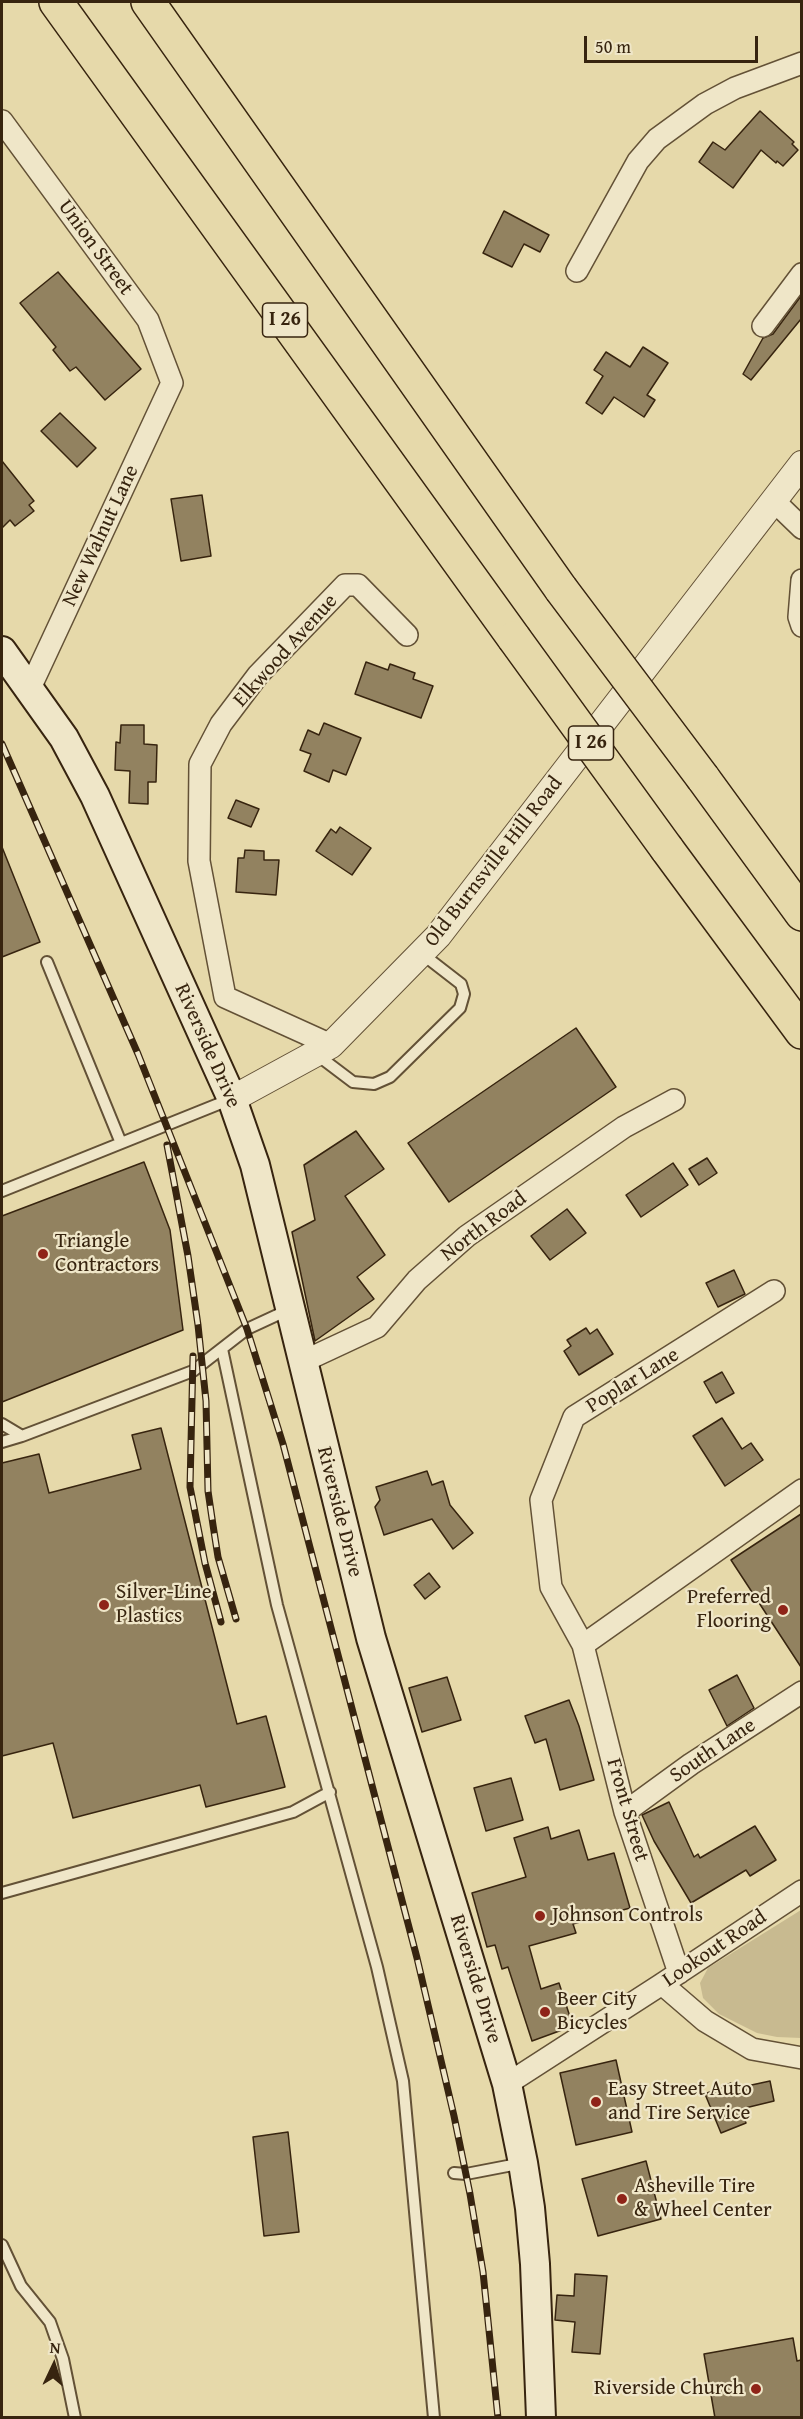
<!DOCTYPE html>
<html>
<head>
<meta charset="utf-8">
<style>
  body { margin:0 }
  #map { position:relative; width:803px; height:2419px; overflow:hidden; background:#e6d9aa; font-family:"Gentium Book Plus",serif }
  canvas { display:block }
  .frame { position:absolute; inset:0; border:3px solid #37240f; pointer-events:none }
  .north { position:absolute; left:24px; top:2335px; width:60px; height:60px; -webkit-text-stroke:4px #efe6c8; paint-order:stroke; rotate:4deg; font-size:16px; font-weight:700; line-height:24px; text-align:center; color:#37240f }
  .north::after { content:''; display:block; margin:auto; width:21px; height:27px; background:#37240f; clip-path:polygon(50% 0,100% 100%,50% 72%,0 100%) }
  .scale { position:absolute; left:584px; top:36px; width:174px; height:27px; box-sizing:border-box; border:3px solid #37240f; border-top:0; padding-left:8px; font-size:18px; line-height:21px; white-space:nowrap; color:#37240f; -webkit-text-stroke:4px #efe6c8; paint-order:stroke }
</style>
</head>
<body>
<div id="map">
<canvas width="803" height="2419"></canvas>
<div class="frame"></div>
<div class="north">N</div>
<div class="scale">50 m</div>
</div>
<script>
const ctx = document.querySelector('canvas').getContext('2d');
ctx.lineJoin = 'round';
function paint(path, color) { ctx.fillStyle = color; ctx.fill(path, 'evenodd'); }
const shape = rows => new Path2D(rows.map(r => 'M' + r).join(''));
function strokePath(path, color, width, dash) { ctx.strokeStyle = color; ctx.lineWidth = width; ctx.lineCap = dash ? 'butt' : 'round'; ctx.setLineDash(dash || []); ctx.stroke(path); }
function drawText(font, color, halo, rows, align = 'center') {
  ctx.font = font + ' "Gentium Book Plus",serif'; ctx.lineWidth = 4.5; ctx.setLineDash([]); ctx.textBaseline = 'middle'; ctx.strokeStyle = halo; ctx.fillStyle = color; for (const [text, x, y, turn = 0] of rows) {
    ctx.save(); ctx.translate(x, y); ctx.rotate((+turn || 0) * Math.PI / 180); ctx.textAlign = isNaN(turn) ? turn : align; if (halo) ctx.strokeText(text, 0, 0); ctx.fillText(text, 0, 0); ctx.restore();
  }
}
paint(shape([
  [801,1910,801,2038,777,2037,757,2033,719,2014,703,1998,700,1983,708,1968]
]), '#c8ba90');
const building = shape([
  [760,111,794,142,792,144,798,150,783,166,777,161,776,163,761,150,733,188,699,162,713,142,725,150,760,111],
  [504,211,549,235,540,252,524,244,512,267,483,253,504,211],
  [58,272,141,369,105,400,76,367,70,371,53,350,56,347,20,303,58,272],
  [801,296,801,319,751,380,743,374,763,338,773,334,801,296],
  [643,347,668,363,647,395,655,400,644,417,614,397,602,414,586,403,603,376,594,370,606,352,630,367,643,347],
  [60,413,96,448,77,467,41,431,60,413],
  [2,461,34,501,29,505,34,511,15,526,10,520,2,528,2,461],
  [202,495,211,556,181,561,171,499,202,495],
  [366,662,388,670,390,664,415,673,413,679,433,686,421,718,355,694,366,662],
  [324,723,361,738,346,775,333,770,329,782,304,771,311,754,300,750,308,730,319,735,324,723],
  [121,725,144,725,144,744,157,745,156,782,148,782,148,804,129,803,130,771,115,770,116,742,120,743,121,725],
  [236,800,259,809,251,827,228,818,236,800],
  [340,827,371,848,352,875,316,851,331,829,336,833,340,827],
  [2,847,40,942,2,957,2,847],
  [245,850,264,851,264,860,279,860,276,895,236,892,238,858,244,858,245,850],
  [576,1028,616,1087,449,1202,408,1143,576,1028],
  [356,1131,384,1169,345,1196,385,1255,357,1277,374,1299,315,1341,292,1232,315,1220,304,1165,356,1131],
  [707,1158,717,1173,699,1185,689,1169,707,1158],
  [144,1162,170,1230,183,1330,2,1402,2,1216,144,1162],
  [673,1163,688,1185,641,1217,626,1195,673,1163],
  [567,1209,586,1233,550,1260,531,1236,567,1209],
  [734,1270,745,1294,718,1307,706,1283,734,1270],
  [586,1328,590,1334,597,1329,613,1354,579,1375,564,1351,571,1346,567,1340,586,1328],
  [722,1372,734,1393,716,1403,704,1382,722,1372],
  [722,1418,742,1449,751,1443,763,1460,725,1486,693,1436,722,1418],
  [161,1428,237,1724,266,1716,285,1787,206,1807,200,1785,73,1818,53,1743,2,1756,2,1463,39,1454,49,1493,141,1469,132,1435,161,1428],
  [427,1471,432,1485,443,1481,450,1505,473,1533,453,1549,432,1519,384,1535,375,1507,380,1500,376,1487,427,1471],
  [801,1514,801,1667,731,1560,801,1514],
  [429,1573,440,1587,425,1599,414,1585,429,1573],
  [737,1675,754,1708,727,1726,709,1690,737,1675],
  [447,1677,461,1720,422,1732,409,1688,447,1677],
  [569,1700,579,1726,594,1780,560,1790,546,1739,535,1743,525,1716,569,1700],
  [511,1778,523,1820,486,1831,474,1788,511,1778],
  [669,1802,694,1857,698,1854,700,1858,755,1826,776,1860,750,1876,746,1870,691,1903,654,1841,642,1815,669,1802],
  [548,1827,551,1839,579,1830,588,1860,614,1853,630,1908,573,1924,576,1933,529,1946,541,1989,559,1983,573,2026,532,2041,508,1967,502,1969,495,1945,487,1947,472,1893,526,1877,514,1838,548,1827],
  [616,2060,632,2132,576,2145,560,2073,616,2060],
  [770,2081,774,2101,741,2109,746,2123,721,2133,705,2094,731,2083,733,2089,770,2081],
  [288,2132,299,2232,264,2236,253,2137,288,2132],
  [646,2161,661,2219,598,2236,582,2179,646,2161],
  [575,2274,607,2276,600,2354,572,2352,575,2322,555,2320,557,2295,574,2296,575,2274],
  [793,2338,797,2361,801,2360,801,2418,715,2418,704,2354,793,2338]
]);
paint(building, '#928260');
strokePath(building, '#37240f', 1.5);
const service = shape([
  [47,962,121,1143],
  [316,1054,353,1082,374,1084,390,1077,460,1008,464,994,461,984,421,953],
  [2,1191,231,1099],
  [222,1349,277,1605,377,1967,403,2081,434,2418],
  [2,1424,22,1436,193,1371,247,1329,288,1310],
  [2,1442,22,1436],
  [2,1893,293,1812,330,1792],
  [454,2173,466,2174,523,2163],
  [2,2245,21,2286,50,2322,63,2359,75,2418]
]);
const minor = shape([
  [2,121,148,320,172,383,30,688],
  [577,271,638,161,657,139,705,104,735,88,802,63],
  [763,326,802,274],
  [774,501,802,528],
  [802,580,799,617,802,626],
  [331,1045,225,997,199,861,200,764,221,724,258,675,345,585,358,585,407,635],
  [302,1362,377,1327,417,1280,467,1236,624,1127,674,1100],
  [583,1645,802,1490],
  [625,1812,691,1764,802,1692],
  [679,1973,625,1812,583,1645,551,1587,541,1500,574,1417,774,1291],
  [662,1984,705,2021,752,2049,802,2058],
  [507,2084,662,1984,802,1891]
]);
const tertiary = shape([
  [232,1099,331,1045,438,936,802,464]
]);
const secondary = shape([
  [2,651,64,738,95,796,232,1099,255,1165,371,1638,507,2084,523,2163,530,2208,535,2264,541,2418]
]);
const motorway = shape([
  [56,2,514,638],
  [148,2,561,589],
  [703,778,802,914],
  [667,849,802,1032]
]);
strokePath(service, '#635136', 14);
strokePath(minor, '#635136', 24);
strokePath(tertiary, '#635136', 28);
strokePath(secondary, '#37240f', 32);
strokePath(motorway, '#37240f', 36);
strokePath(service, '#efe6c8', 10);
strokePath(minor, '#efe6c8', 21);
strokePath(tertiary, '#efe6c8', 26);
strokePath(secondary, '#efe6c8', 28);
strokePath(motorway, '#e6d9aa', 33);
const rail = shape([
  [2,744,138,1054,247,1329,283,1444,417,1958,454,2116,470,2194,483,2272,498,2418],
  [167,1145,188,1256,198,1325,206,1401,208,1491,213,1525,218,1557,236,1619],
  [193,1356,190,1487,205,1563,221,1622]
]);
strokePath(rail, '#37240f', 7);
strokePath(rail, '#efe6c8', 4.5, [14]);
const motorwayBridge = shape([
  [561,589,703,778],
  [514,638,667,849]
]);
strokePath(motorwayBridge, '#37240f', 36, []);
strokePath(motorwayBridge, '#e6d9aa', 33);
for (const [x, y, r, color] of [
  [43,1254,6,"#8f2418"],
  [104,1605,6,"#8f2418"],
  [783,1610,6,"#8f2418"],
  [540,1916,6,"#8f2418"],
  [545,2012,6,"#8f2418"],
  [596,2102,6,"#8f2418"],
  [622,2199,6,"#8f2418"],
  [756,2389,6,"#8f2418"]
]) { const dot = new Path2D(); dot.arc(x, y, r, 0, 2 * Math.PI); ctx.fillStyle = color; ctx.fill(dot); strokePath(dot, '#efe6c8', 2); }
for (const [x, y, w] of [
  [285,320,45],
  [591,743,45]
]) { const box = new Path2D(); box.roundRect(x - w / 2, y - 17, w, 34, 4.5); ctx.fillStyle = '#efe6c8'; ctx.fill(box); strokePath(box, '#37240f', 1.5); }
drawText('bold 20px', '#37240f', null, [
  ["I 26",285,320],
  ["I 26",591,743]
]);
drawText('21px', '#37240f', '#efe6c8', [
  ["Union Street",95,248,54],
  ["New Walnut Lane",101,536,-65],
  ["Elkwood Avenue",286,651,-48],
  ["Old Burnsville Hill Road",494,862,-52],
  ["Riverside Drive",207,1046,66],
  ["North Road",484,1227,-37],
  ["Poplar Lane",633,1381,-32],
  ["Riverside Drive",339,1512,76],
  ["South Lane",713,1751,-34],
  ["Front Street",627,1810,74],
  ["Lookout Road",715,1949,-34],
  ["Riverside Drive",475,1979,73]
]);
drawText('21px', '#37240f', '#efe6c8', [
  ["Triangle",55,1242],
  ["Contractors",55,1266],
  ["Silver-Line",116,1593],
  ["Plastics",116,1617],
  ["Preferred",771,1598,"right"],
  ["Flooring",771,1622,"right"],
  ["Johnson Controls",552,1916],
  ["Beer City",557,2000],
  ["Bicycles",557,2024],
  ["Easy Street Auto",608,2090],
  ["and Tire Service",608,2114],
  ["Asheville Tire",634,2187],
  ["& Wheel Center",634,2211],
  ["Riverside Church",744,2389,"right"]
], 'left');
</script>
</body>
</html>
